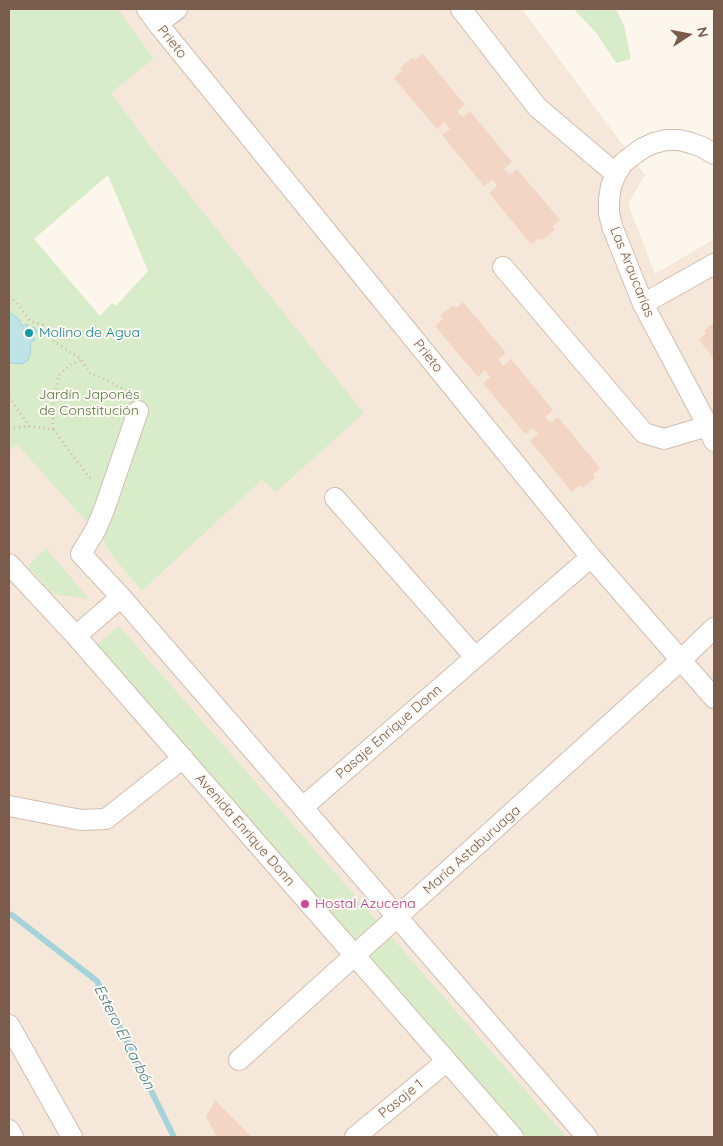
<!DOCTYPE html>
<html>
<head>
<meta charset="utf-8">
<style>
  body { margin:0 }
  #map { position:relative; width:723px; height:1146px; overflow:hidden; background:#fdf6ec; font-family:Quicksand,sans-serif }
  canvas { display:block }
  .frame { position:absolute; inset:0; border:10px solid #7a5c4d; pointer-events:none }
  .north { position:absolute; left:663px; top:10px; width:50px; height:50px; -webkit-text-stroke:4px #fffaf3; paint-order:stroke; rotate:79deg; font-size:14px; font-weight:700; line-height:20px; text-align:center; color:#7a5c4d }
  .north::after { content:''; display:block; margin:auto; width:18px; height:22px; background:#7a5c4d; clip-path:polygon(50% 0,100% 100%,50% 72%,0 100%) }
</style>
</head>
<body>
<div id="map">
<canvas width="723" height="1146"></canvas>
<div class="frame"></div>
<div class="north">N</div>
</div>
<script>
const ctx = document.querySelector('canvas').getContext('2d');
ctx.lineJoin = 'round';
function paint(path, color) { ctx.fillStyle = color; ctx.fill(path, 'evenodd'); }
const shape = rows => new Path2D(rows.map(r => 'M' + r).join(''));
function strokePath(path, color, width, dash) { ctx.strokeStyle = color; ctx.lineWidth = width; ctx.lineCap = dash ? 'butt' : 'round'; ctx.setLineDash(dash || []); ctx.stroke(path); }
function drawText(font, color, halo, rows, align = 'center') {
  ctx.font = font + ' Quicksand,sans-serif'; ctx.lineWidth = 4; ctx.setLineDash([]); ctx.textBaseline = 'middle'; ctx.strokeStyle = halo; ctx.fillStyle = color; for (const [text, x, y, turn = 0] of rows) {
    ctx.save(); ctx.translate(x, y); ctx.rotate((+turn || 0) * Math.PI / 180); ctx.textAlign = isNaN(turn) ? turn : align; if (halo) ctx.strokeText(text, 0, 0); ctx.fillText(text, 0, 0); ctx.restore();
  }
}
paint(shape([
  [118,9,522,9,645,175,628,204,655,274,714,239,714,1137,9,1137,9,450,17,443,82,517,96,529,114,558,142,591,262,480,155,152,111,93,154,59]
]), '#f5e8da');
paint(shape([
  [9,9,118,9,154,59,111,93,155,152,364,413,276,492,262,480,142,591,114,558,96,529,82,517,17,444,9,450],
  [108,175,148,271,116,306,112,303,100,316,34,239],
  [574,9,616,9,624,25,631,59,616,63,597,34],
  [46,548,89,599,53,594,28,566],
  [119,626,566,1137,527,1137,97,645]
]), '#d8ecc9');
const water = shape([
  [9,312,18,318,22,326,27,324,29,330,34,327,37,332,32,335,35,340,30,343,31,351,28,360,22,364,9,363,9,312]
]);
paint(water, '#bfe3e8');
strokePath(water, '#a5d3da', 1);
strokePath(shape([
  [9,914,12,915,97,981,174,1137]
]), '#a5d3da', 6);
paint(shape([
  [423,54,465,105,457,111,460,115,463,117,470,111,512,162,504,169,510,175,517,169,560,220,552,226,555,230,542,240,539,238,531,244,489,193,497,186,495,183,492,180,484,186,442,135,450,129,445,122,437,129,394,78,402,71,400,68,413,57,415,60],
  [463,302,506,353,498,359,501,363,503,366,511,359,553,410,545,417,550,423,558,417,600,468,593,474,595,478,582,488,580,485,572,492,530,441,538,434,533,428,525,434,483,383,490,377,485,370,478,377,435,326,443,319,440,316,453,305,456,308],
  [714,322,714,359,699,340,706,333,704,331],
  [33,330,34,332,24,337,22,335],
  [215,1100,252,1137,217,1137,206,1117]
]), '#f3d5c3');
const minor = shape([
  [147,9,158,24,591,557,714,698],
  [461,9,537,107,616,174],
  [158,24,177,9],
  [714,154,702,147,691,143,679,140,666,140,654,143,643,148,633,155,623,163,616,174,611,186,609,200,609,213,612,226,643,304,708,426,714,441],
  [503,267,644,433,664,439,708,426],
  [643,304,714,264],
  [138,411,104,510,96,529,81,554,121,597,587,1137],
  [335,498,475,657],
  [9,564,76,636,513,1137],
  [76,636,121,597],
  [9,806,81,820,106,819,183,758],
  [303,807,591,557],
  [9,1025,72,1137],
  [239,1060,682,659,714,628],
  [9,1130,13,1137],
  [355,1137,447,1061]
]);
strokePath(minor, '#d1beb0', 22);
strokePath(shape([
  [9,297,17,303,30,321,43,325,48,337,82,360,89,373,104,379,125,390,127,396],
  [9,397,29,426,53,429,89,477,93,479],
  [9,428,29,426],
  [53,429,53,403,59,375,71,364,82,360]
]), '#d9b8a5', 3, [1, 4]);
strokePath(minor, '#fff', 20);
for (const [x, y, r, color] of [
  [29,333,5,"#0f9aa8"],
  [305,904,5,"#d1479c"]
]) { const dot = new Path2D(); dot.arc(x, y, r, 0, 2 * Math.PI); ctx.fillStyle = color; ctx.fill(dot); strokePath(dot, '#fffaf3', 2); }
drawText('14px', '#7a5c4d', '#fffaf3', [
  ["Prieto",172,42,51],
  ["Las Araucarias",632,272,68],
  ["Prieto",428,356,51],
  ["Pasaje Enrique Donn",389,732,-41],
  ["Avenida Enrique Donn",245,830,49],
  ["María Astaburuaga",472,850,-42],
  ["Pasaje 1",401,1099,-39]
]);
drawText('14px', '#0d838f', '#fffaf3', [
  ["Molino de Agua",39,333]
], 'left');
drawText('14px', '#537a41', '#fffaf3', [
  ["Jardín Japonés",89,395],
  ["de Constitución",89,411]
]);
drawText('14px', '#b23c85', '#fffaf3', [
  ["Hostal Azucena",315,904]
], 'left');
drawText('italic 15px', '#437c86', '#fffaf3', [
  ["Estero El Carbón",124,1037,63]
]);
</script>
</body>
</html>
